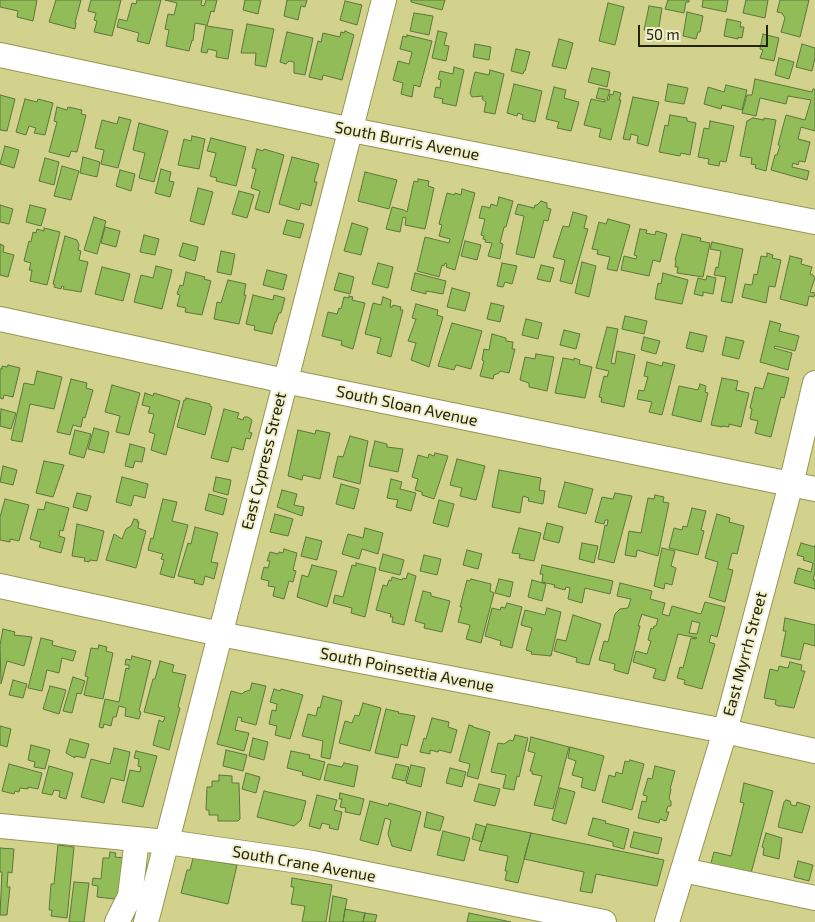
<!DOCTYPE html>
<html>
<head>
<meta charset="utf-8">
<style>
  body { margin:0 }
  #map { position:relative; width:815px; height:922px; overflow:hidden; background:#d2d28d; font-family:"Exo 2",sans-serif }
  canvas { display:block }
  .scale { position:absolute; left:638px; top:25px; width:130px; height:22px; box-sizing:border-box; border:2px solid #242408; border-top:0; padding-left:6px; font-size:15px; line-height:18px; white-space:nowrap; color:#242408; -webkit-text-stroke:4px #f0f0cf; paint-order:stroke }
</style>
</head>
<body>
<div id="map">
<canvas width="815" height="922"></canvas>
<div class="scale">50 m</div>
</div>
<script>
const ctx = document.querySelector('canvas').getContext('2d');
ctx.lineJoin = 'round';
function paint(path, color) { ctx.fillStyle = color; ctx.fill(path, 'evenodd'); }
const shape = rows => new Path2D(rows.map(r => 'M' + r).join(''));
function strokePath(path, color, width, dash) { ctx.strokeStyle = color; ctx.lineWidth = width; ctx.lineCap = dash ? 'butt' : 'round'; ctx.setLineDash(dash || []); ctx.stroke(path); }
function drawText(font, color, halo, rows, align = 'center') {
  ctx.font = font + ' "Exo 2",sans-serif'; ctx.lineWidth = 4; ctx.setLineDash([]); ctx.textBaseline = 'middle'; ctx.strokeStyle = halo; ctx.fillStyle = color; for (const [text, x, y, turn = 0] of rows) {
    ctx.save(); ctx.translate(x, y); ctx.rotate((+turn || 0) * Math.PI / 180); ctx.textAlign = isNaN(turn) ? turn : align; if (halo) ctx.strokeText(text, 0, 0); ctx.fillText(text, 0, 0); ctx.restore();
  }
}
const building = shape([
  [0,0,37,0,33,21,17,17,18,11,0,7,0,0],
  [56,0,81,0,75,23,76,23,75,29,49,22,56,0],
  [91,0,121,0,112,36,94,32,97,21,94,20,96,13,88,11,91,0],
  [137,0,161,0,149,44,137,41,139,33,117,27,119,19,127,21,132,3,136,4,137,0],
  [165,0,202,0,201,5,204,6,206,0,217,0,214,12,211,11,207,26,233,30,228,59,216,57,217,51,208,49,207,53,201,52,206,25,195,23,193,41,192,40,189,51,166,46,169,30,165,29,168,14,174,15,177,3,165,0],
  [245,0,261,0,258,14,243,10,245,0],
  [287,0,307,0,305,7,301,6,298,20,284,16,287,0],
  [411,0,445,0,442,10,411,2,411,0],
  [668,0,689,0,689,2,686,2,684,13,665,9,668,0],
  [703,0,728,0,726,12,702,7,703,0],
  [746,0,768,0,765,18,743,13,746,0],
  [780,0,809,0,800,37,781,32,785,18,782,13,777,12,780,0],
  [345,1,362,5,357,25,340,20,345,1],
  [608,3,624,7,615,45,599,41,608,3],
  [649,6,662,8,658,33,644,30,649,6],
  [687,12,703,16,700,32,698,32,696,39,683,36,687,12],
  [414,13,433,16,429,35,410,31,414,13],
  [727,19,741,22,740,27,744,27,742,38,738,37,738,39,724,36,727,19],
  [247,24,274,29,266,67,255,65,256,53,241,53,247,24],
  [345,31,354,35,342,80,323,75,322,80,309,77,318,41,321,42,323,33,340,37,341,32,344,33,345,31],
  [438,31,447,33,444,45,449,46,446,61,432,58,438,31],
  [287,32,313,38,305,75,294,73,294,62,289,61,286,64,280,62,287,32],
  [763,34,779,38,774,61,760,58,763,50,760,49,763,34],
  [407,35,432,41,420,87,414,85,412,97,401,94,403,83,393,80,398,61,409,64,412,52,400,49,403,36,407,37,407,35],
  [559,39,573,43,566,69,552,66,559,39],
  [475,44,491,47,489,60,473,57,475,44],
  [802,44,815,48,815,58,812,71,796,67,802,44],
  [516,49,530,52,525,71,524,71,523,74,511,71,516,49],
  [779,58,794,62,789,79,775,75,779,58],
  [454,67,464,70,456,106,442,103,443,99,434,97,436,87,440,88,441,80,438,79,440,71,453,74,454,67],
  [592,68,610,72,607,87,588,82,592,68],
  [490,70,504,74,495,114,484,112,486,102,482,99,483,96,472,97,470,93,475,72,489,75,490,70],
  [755,79,812,92,813,89,815,89,815,131,801,127,798,139,810,142,805,162,799,161,798,165,793,163,792,167,809,171,807,180,771,170,775,155,777,155,780,146,778,145,786,115,805,120,811,100,788,96,786,104,760,98,756,116,742,113,747,95,752,95,755,79],
  [514,84,542,91,535,122,522,119,523,115,518,113,517,116,507,113,514,84],
  [668,84,688,88,684,104,665,101,668,84],
  [726,85,747,90,742,110,722,105,721,109,704,104,708,87,724,92,726,85],
  [554,87,566,90,564,98,579,102,571,131,557,128,559,122,546,119,554,87],
  [599,88,610,90,607,100,609,100,610,94,613,95,614,91,621,93,619,100,621,100,611,140,599,137,601,129,584,125,591,99,605,102,605,100,596,98,599,88],
  [0,95,15,99,7,131,0,130,0,95],
  [633,97,659,102,648,146,637,143,638,136,631,134,630,140,623,139,633,97],
  [25,99,37,102,38,99,53,103,45,135,34,133,36,128,29,126,26,135,16,132,25,99],
  [57,107,67,110,68,107,82,110,81,114,86,115,77,152,71,151,69,157,49,152,57,122,54,121,57,107],
  [670,115,687,118,687,121,696,123,690,155,681,153,680,156,659,152,665,125,668,126,670,115],
  [119,117,131,120,118,168,101,164,104,150,95,148,102,120,117,124,119,117],
  [753,118,764,120,764,118,776,120,766,171,755,168,756,165,751,164,752,158,740,156,747,121,753,118],
  [710,121,734,126,726,162,720,161,719,166,708,164,709,159,698,157,704,128,709,129,710,121],
  [139,123,168,131,154,182,139,178,145,153,133,150,139,123],
  [192,136,205,139,199,169,178,165,184,139,191,141,192,136],
  [211,138,246,147,236,186,216,181,217,178,210,176,216,153,207,151,211,138],
  [5,146,19,150,14,168,0,164,5,146],
  [257,149,263,151,264,149,284,155,269,213,255,209,260,191,251,188,256,169,252,168,257,149],
  [83,157,100,162,97,177,80,173,83,157],
  [292,157,319,164,314,182,317,182,311,206,301,203,299,210,279,204,292,157],
  [45,158,59,162,54,185,39,181,45,158],
  [62,166,79,171,71,200,54,196,62,166],
  [161,169,171,172,169,181,174,182,170,197,155,193,161,169],
  [120,170,135,174,131,191,116,186,120,170],
  [365,172,397,180,389,209,358,201,365,172],
  [418,179,429,181,428,186,434,188,425,229,405,225,406,218,403,217,400,232,386,229,392,207,404,210,407,212,414,181,418,182,418,179],
  [198,188,213,192,204,225,190,221,198,188],
  [462,189,475,193,455,270,446,267,447,264,445,263,444,266,442,265,439,277,417,271,425,237,449,243,450,239,439,236,442,225,439,224,447,193,454,195,455,193,461,195,462,189],
  [239,191,254,195,247,218,232,214,239,191],
  [499,197,513,201,506,227,504,227,500,243,503,244,500,259,488,256,492,243,485,242,486,240,483,239,484,236,481,235,485,219,479,218,482,206,490,208,491,204,497,206,499,197],
  [541,201,547,203,547,208,551,209,548,221,544,220,534,258,516,254,524,216,515,214,518,204,534,208,535,205,537,205,541,201],
  [0,205,13,209,9,224,0,222,0,205],
  [30,205,46,209,41,226,26,222,30,205],
  [573,212,587,216,584,228,588,229,572,284,560,281,565,260,553,257,563,226,569,227,573,212],
  [94,217,106,221,97,254,84,250,94,217],
  [608,219,630,225,617,271,607,269,610,257,597,254,598,250,592,249,599,222,606,224,608,219],
  [287,220,304,224,300,238,283,234,287,220],
  [352,223,368,228,361,255,344,251,352,223],
  [105,227,120,231,116,247,101,243,105,227],
  [44,228,60,232,47,285,30,281,32,270,29,270,31,263,24,261,29,241,31,242,33,232,36,233,37,229,44,231,44,228],
  [640,229,647,230,646,233,655,235,656,231,667,234,660,262,653,260,649,276,621,270,624,256,636,259,637,256,634,255,640,229],
  [682,234,701,238,700,241,710,243,703,277,677,273,678,267,675,267,676,261,675,260,682,234],
  [144,235,159,239,155,255,140,252,144,235],
  [65,236,77,240,79,245,78,250,81,251,79,260,88,262,81,292,63,289,64,287,62,286,61,289,54,287,55,285,53,284,65,236],
  [465,241,481,245,477,260,461,256,465,241],
  [712,242,743,249,732,303,721,301,726,277,714,275,716,267,718,268,721,251,710,249,712,242],
  [183,243,198,247,195,261,179,256,183,243],
  [0,244,4,246,3,252,14,255,8,277,0,275,0,244],
  [221,251,235,254,231,275,217,272,221,251],
  [767,253,773,255,772,258,781,260,775,287,769,286,766,303,742,297,745,284,752,285,754,274,757,275,761,256,767,257,767,253],
  [790,256,802,259,801,264,812,267,810,274,813,275,815,278,810,292,815,293,814,297,809,296,807,306,780,299,790,256],
  [582,262,596,266,589,297,575,293,582,262],
  [378,263,393,267,388,288,372,284,378,263],
  [502,263,517,266,512,284,505,282,503,287,497,286,502,263],
  [541,265,554,268,550,282,537,279,541,265],
  [156,266,172,270,162,309,134,302,141,275,153,278,156,266],
  [102,267,130,274,123,301,95,294,102,267],
  [267,270,287,275,283,290,263,285,267,270],
  [186,272,205,277,204,279,211,281,202,315,185,312,186,308,177,306,180,295,177,294,180,285,183,286,186,272],
  [339,273,354,277,350,294,334,290,339,273],
  [415,273,446,281,443,294,426,291,426,294,411,290,415,273],
  [663,273,688,280,682,304,655,299,658,283,661,284,663,273],
  [707,276,716,278,713,294,703,292,703,296,694,294,698,278,706,280,707,276],
  [228,280,246,284,244,295,246,295,239,324,214,319,217,302,221,303,228,280],
  [452,288,470,293,465,311,447,307,452,288],
  [253,295,273,300,274,295,285,298,281,313,279,313,276,322,275,322,272,334,254,330,255,326,246,324,253,295],
  [349,296,353,297,352,300,365,303,353,349,341,345,342,341,322,336,328,312,337,314,339,308,341,309,344,297,349,298,349,296],
  [383,297,391,300,390,307,392,307,393,305,401,307,400,310,403,310,391,357,377,353,381,338,365,334,373,303,381,305,383,297],
  [491,303,504,306,500,322,487,319,491,303],
  [416,304,438,310,437,315,443,317,429,367,411,360,416,343,408,341,416,319,412,318,416,304],
  [625,316,647,321,644,334,622,329,625,316],
  [526,319,542,323,538,339,522,335,526,319],
  [770,321,781,324,779,331,799,336,795,351,775,346,774,348,792,353,788,370,760,362,770,321],
  [452,323,482,331,471,369,456,365,454,370,438,366,452,323],
  [607,327,618,329,611,363,615,364,617,351,635,355,624,407,601,402,602,398,599,397,604,376,607,377,609,371,596,368,607,327],
  [564,330,580,334,576,349,560,345,564,330],
  [690,332,707,336,703,352,686,348,690,332],
  [492,334,506,338,506,341,513,342,512,349,515,349,509,373,500,371,499,373,494,375,493,379,480,376,484,361,482,360,484,349,489,350,492,334],
  [644,337,660,341,656,354,641,350,644,337],
  [726,337,744,341,739,359,722,355,726,337],
  [536,354,554,357,547,391,529,387,529,383,520,380,525,357,535,359,536,354],
  [563,358,574,360,574,358,580,360,579,364,592,367,585,398,555,393,563,358],
  [647,362,662,366,663,362,675,365,662,415,649,412,652,402,637,399,639,390,644,391,648,377,644,376,647,362],
  [8,365,20,368,13,397,4,395,3,399,0,398,0,369,2,369,2,366,7,367,8,365],
  [37,371,62,377,54,409,30,404,22,442,11,440,24,383,34,385,37,371],
  [768,373,789,378,784,398,781,397,771,437,755,433,758,421,750,419,752,409,750,408,755,387,763,389,768,373],
  [722,378,738,381,736,390,749,393,741,427,729,424,729,427,722,426,722,427,711,425,722,378],
  [71,379,87,383,86,388,93,390,85,418,83,417,81,427,73,425,70,435,57,432,71,379],
  [700,384,706,386,705,392,708,393,701,422,672,415,679,386,698,390,700,384],
  [112,385,140,393,129,435,116,432,120,416,105,412,112,385],
  [145,393,153,396,154,393,180,401,166,455,151,450,155,434,149,432,154,414,148,413,150,407,142,405,145,393],
  [186,398,210,404,210,406,212,407,205,435,177,427,184,400,186,400,186,398],
  [1,409,16,413,11,429,0,426,1,409],
  [224,409,239,413,237,418,243,420,244,417,248,417,252,420,249,432,252,433,250,439,246,438,243,450,232,447,228,462,211,458,224,409],
  [94,428,109,432,104,453,88,449,94,428],
  [75,430,91,434,84,458,69,454,75,430],
  [298,430,315,434,316,430,330,433,320,479,303,475,302,480,288,476,298,430],
  [350,436,368,441,360,484,333,477,338,456,343,457,350,436],
  [375,441,387,444,387,447,403,449,398,472,369,466,375,441],
  [130,444,145,448,142,462,135,461,133,468,125,466,130,444],
  [435,453,448,456,434,499,422,495,422,492,415,490,418,479,412,477,418,455,428,458,429,454,434,456,435,453],
  [457,459,485,466,476,500,460,496,462,488,450,485,457,459],
  [44,461,64,465,53,497,36,493,44,461],
  [3,466,17,470,13,485,0,482,3,466],
  [499,470,541,478,539,490,545,491,543,504,528,501,529,498,523,496,520,513,492,507,499,470],
  [122,477,148,484,145,498,134,495,131,506,116,502,122,477],
  [216,477,231,480,228,495,213,491,216,477],
  [391,479,402,482,400,489,416,493,411,511,396,507,398,500,387,498,391,479],
  [565,482,593,489,586,514,558,507,565,482],
  [341,484,359,489,354,509,336,504,341,484],
  [282,490,297,494,294,505,304,507,302,516,277,507,282,490],
  [77,493,91,496,87,511,73,507,77,493],
  [615,493,632,496,614,563,598,559,605,525,607,526,608,520,605,520,604,524,595,522,602,497,613,499,615,493],
  [209,494,227,499,223,515,205,510,209,494],
  [655,495,664,497,663,502,669,503,658,556,637,550,636,557,625,555,629,531,641,533,648,498,654,499,655,495],
  [5,499,29,505,19,541,10,539,10,542,0,540,0,517,5,499],
  [163,499,177,502,172,521,188,525,174,578,160,574,164,560,161,559,163,554,148,550,151,538,153,539,163,499],
  [439,500,454,504,448,527,433,523,439,500],
  [46,502,69,508,63,531,60,530,59,536,65,538,61,553,39,547,41,542,30,539,38,509,44,510,46,502],
  [692,508,706,511,701,530,704,531,698,555,669,548,674,528,682,530,683,526,687,527,692,508],
  [275,514,293,519,288,536,270,532,275,514],
  [717,514,730,518,729,522,744,526,737,554,732,553,728,569,733,570,725,602,709,597,718,562,705,558,717,514],
  [134,519,138,520,137,522,139,522,138,528,146,531,136,568,106,560,114,534,122,539,126,529,131,526,134,519],
  [547,523,563,527,559,543,543,539,547,523],
  [77,524,104,531,97,561,90,560,89,562,84,561,85,558,72,556,77,524],
  [195,527,218,533,211,562,218,563,214,579,205,576,203,585,194,583,195,580,178,576,188,543,191,544,195,527],
  [365,528,383,533,378,554,362,549,359,559,342,554,348,534,363,538,365,528],
  [519,528,541,533,534,561,519,558,520,554,512,553,519,528],
  [306,537,322,541,317,560,301,556,306,537],
  [582,543,598,546,594,563,579,559,582,543],
  [801,543,815,547,815,545,815,573,813,580,815,580,815,589,794,583,798,568,811,572,813,563,803,560,804,557,797,555,801,543],
  [662,548,675,551,671,566,676,568,672,585,665,583,664,589,654,586,662,548],
  [284,549,297,553,293,570,296,571,293,582,289,581,284,599,273,596,275,587,268,586,269,581,261,579,264,567,268,568,270,561,267,561,270,552,278,554,279,552,283,553,284,549],
  [467,550,482,554,478,569,463,565,467,550],
  [383,554,404,560,400,575,379,570,383,554],
  [424,555,441,559,437,575,420,571,424,555],
  [356,563,376,568,365,617,351,613,352,608,333,603,335,595,343,597,352,565,356,566,356,563],
  [312,565,337,571,327,607,297,597,302,575,308,577,312,565],
  [542,565,613,581,610,594,585,588,582,603,568,599,570,588,566,587,565,590,554,587,555,585,542,582,543,574,540,574,542,565],
  [408,573,416,576,404,625,392,622,393,617,390,617,391,614,376,610,383,585,387,586,389,580,391,581,392,577,402,580,403,578,406,579,408,573],
  [471,579,491,584,490,591,494,593,481,643,466,639,470,625,458,622,462,607,460,607,467,580,470,581,471,579],
  [499,579,513,582,510,597,495,593,499,579],
  [532,580,546,584,542,601,528,597,532,580],
  [620,583,652,591,650,599,665,603,662,614,669,616,672,606,701,614,705,602,725,607,717,637,711,635,709,642,715,644,702,689,684,684,685,680,677,678,680,667,683,668,691,638,696,639,697,638,678,634,665,681,653,678,656,669,633,662,636,651,647,654,651,641,648,640,651,628,653,629,654,626,656,626,658,619,644,615,642,614,638,626,640,626,628,674,614,670,615,664,599,660,604,641,608,642,615,614,620,609,628,608,631,599,617,596,620,583],
  [692,621,700,623,697,634,689,633,692,621],
  [423,591,431,593,431,596,450,601,442,632,424,628,425,624,415,621,423,591],
  [507,603,522,607,512,648,500,645,501,641,485,636,492,608,500,610,501,607,505,608,507,603],
  [547,608,561,612,551,656,531,654,532,652,526,650,532,628,521,625,525,610,545,615,547,608],
  [573,615,601,624,589,665,576,662,577,658,554,651,557,639,566,641,573,615],
  [785,618,815,625,815,646,804,643,800,660,781,656,786,631,783,631,785,618],
  [3,629,15,632,14,635,32,637,24,666,7,661,1,684,0,645,3,629],
  [41,638,53,641,52,645,76,651,73,661,62,658,59,673,47,670,42,691,28,688,41,638],
  [99,645,107,647,106,651,113,653,103,699,84,695,88,677,85,676,91,648,98,649,99,645],
  [132,656,151,661,139,711,141,712,139,719,125,716,126,708,119,706,116,717,113,717,111,726,104,724,103,728,99,727,105,699,119,702,126,668,129,669,129,665,125,665,126,659,131,660,132,656],
  [160,661,174,665,172,672,186,675,178,707,180,708,169,750,153,745,159,720,163,722,165,717,144,712,153,679,155,679,160,661],
  [790,662,802,665,801,671,805,671,794,708,782,706,778,706,775,704,776,700,764,698,770,669,778,671,779,666,788,668,790,662],
  [73,677,85,681,81,694,77,693,72,713,63,711,73,677],
  [13,680,27,684,23,698,9,695,13,680],
  [252,683,266,686,256,725,241,721,242,718,238,717,235,730,249,733,244,751,217,744,231,691,242,694,244,692,250,690,252,683],
  [50,686,66,690,59,714,43,709,50,686],
  [274,689,280,691,281,689,303,695,290,739,275,735,277,726,269,724,272,710,276,711,277,704,270,702,274,689],
  [323,696,342,701,330,759,321,757,323,741,302,736,308,714,316,716,318,707,320,708,323,696],
  [363,703,381,708,370,751,339,743,345,721,352,723,355,715,359,716,363,703],
  [386,709,399,712,398,713,415,716,407,746,401,744,398,758,375,753,386,709],
  [432,718,449,722,448,727,457,730,451,753,439,750,438,752,430,750,430,754,420,752,424,738,426,739,432,718],
  [469,725,473,726,473,727,490,732,478,779,467,776,470,764,459,761,469,725],
  [0,726,11,729,7,747,0,745,0,726],
  [515,735,528,738,519,777,517,776,514,790,503,788,506,775,491,772,498,743,504,744,510,740,513,741,515,735],
  [531,737,569,747,553,809,534,805,542,776,532,774,532,771,530,771,535,753,528,751,531,737],
  [253,738,268,742,264,760,249,756,253,738],
  [70,739,89,744,85,758,75,756,75,758,66,753,70,739],
  [31,745,50,750,45,769,34,767,35,762,28,760,31,745],
  [570,747,604,756,595,791,581,787,583,778,572,775,576,761,568,758,570,747],
  [114,748,130,752,124,781,111,778,104,803,81,797,91,759,110,764,114,748],
  [226,750,247,755,243,771,223,766,226,750],
  [136,751,157,756,143,807,122,802,130,770,140,772,141,767,138,766,139,759,134,758,136,751],
  [291,751,310,755,309,758,325,762,320,780,302,775,303,772,287,768,291,751],
  [630,760,644,764,632,810,602,802,609,775,615,777,616,772,622,774,625,761,629,762,630,760],
  [344,763,358,766,354,787,324,780,328,764,342,767,344,763],
  [9,764,42,773,38,789,28,787,28,789,20,788,19,792,15,791,14,794,2,791,9,764],
  [396,764,409,767,405,781,392,778,396,764],
  [411,765,425,768,421,787,406,783,411,765],
  [49,766,73,773,66,799,59,797,60,791,54,790,52,795,42,793,49,766],
  [655,766,675,771,670,789,671,789,669,799,671,801,671,806,668,806,666,812,669,812,666,821,660,819,659,823,638,818,642,801,646,802,647,796,643,795,648,778,652,779,655,766],
  [450,768,466,772,462,787,446,783,450,768],
  [246,773,260,777,256,793,242,789,246,773],
  [219,775,232,776,232,783,239,783,240,819,238,821,218,821,218,815,209,815,209,810,206,810,207,787,212,787,212,781,219,781,219,775],
  [744,783,773,791,750,877,709,870,714,852,731,856,744,803,740,802,744,783],
  [479,784,500,789,495,806,474,801,479,784],
  [560,788,575,792,566,824,552,820,560,788],
  [264,791,306,801,301,820,294,826,257,817,264,791],
  [340,793,364,799,360,815,345,812,346,808,340,807,342,799,339,799,340,793],
  [317,795,337,800,334,810,342,812,338,830,329,828,330,825,322,823,320,829,309,826,317,795],
  [786,800,790,801,791,805,796,806,797,802,810,806,802,833,778,827,784,802,786,800],
  [370,801,388,806,389,803,421,812,411,851,392,846,388,834,391,820,385,818,378,845,360,840,370,801],
  [427,812,444,817,440,831,424,827,427,812],
  [593,818,606,821,605,823,629,829,624,849,613,846,613,842,588,835,593,818],
  [476,824,486,827,482,842,472,839,476,824],
  [487,824,531,833,518,883,505,880,507,871,505,871,508,856,479,850,487,824],
  [443,831,470,838,464,861,437,855,443,831],
  [634,832,662,838,658,854,630,847,634,832],
  [531,833,664,860,657,886,596,874,592,893,580,891,584,872,524,859,531,833],
  [766,833,782,838,779,859,763,855,764,848,762,847,766,833],
  [58,845,74,847,67,918,51,916,52,910,49,910,51,884,54,884,58,845],
  [0,848,14,849,12,873,8,872,7,887,10,887,7,915,0,915,2,872,0,872,0,848],
  [110,852,116,853,115,857,125,858,124,900,97,897,98,886,92,885,93,878,101,879,103,858,109,858,110,852],
  [193,858,237,865,228,904,181,893,187,870,190,870,193,858],
  [798,861,813,865,809,881,794,877,798,861],
  [292,878,332,885,326,922,302,922,305,906,291,904,294,887,291,887,292,878],
  [74,882,89,883,84,922,69,922,74,882],
  [333,896,347,899,343,922,329,922,333,896],
  [345,909,365,913,363,922,343,922,345,909],
  [365,913,377,915,375,922,363,922,365,913],
  [469,913,511,922,467,922,469,913]
]);
paint(building, '#92bc58');
strokePath(building, '#5d763c', 1);
const minor = shape([
  [0,55,352,130,815,222],
  [0,319,285,381,815,489],
  [0,586,220,634,725,731,815,751],
  [0,826,167,842,313,863,604,922],
  [683,870,815,898],
  [117,922,130,896,137,839],
  [146,922,384,0],
  [667,922,725,731,791,484,815,383]
]);
strokePath(minor, '#969653', 26);
strokePath(minor, '#fff', 24);
drawText('16px', '#242408', '#f0f0cf', [
  ["South Burris Avenue",407,141,11],
  ["South Sloan Avenue",407,406,12],
  ["East Cypress Street",264,461,-76],
  ["East Myrrh Street",745,654,-75],
  ["South Poinsettia Avenue",407,670,11],
  ["South Crane Avenue",304,864,10]
]);
</script>
</body>
</html>
